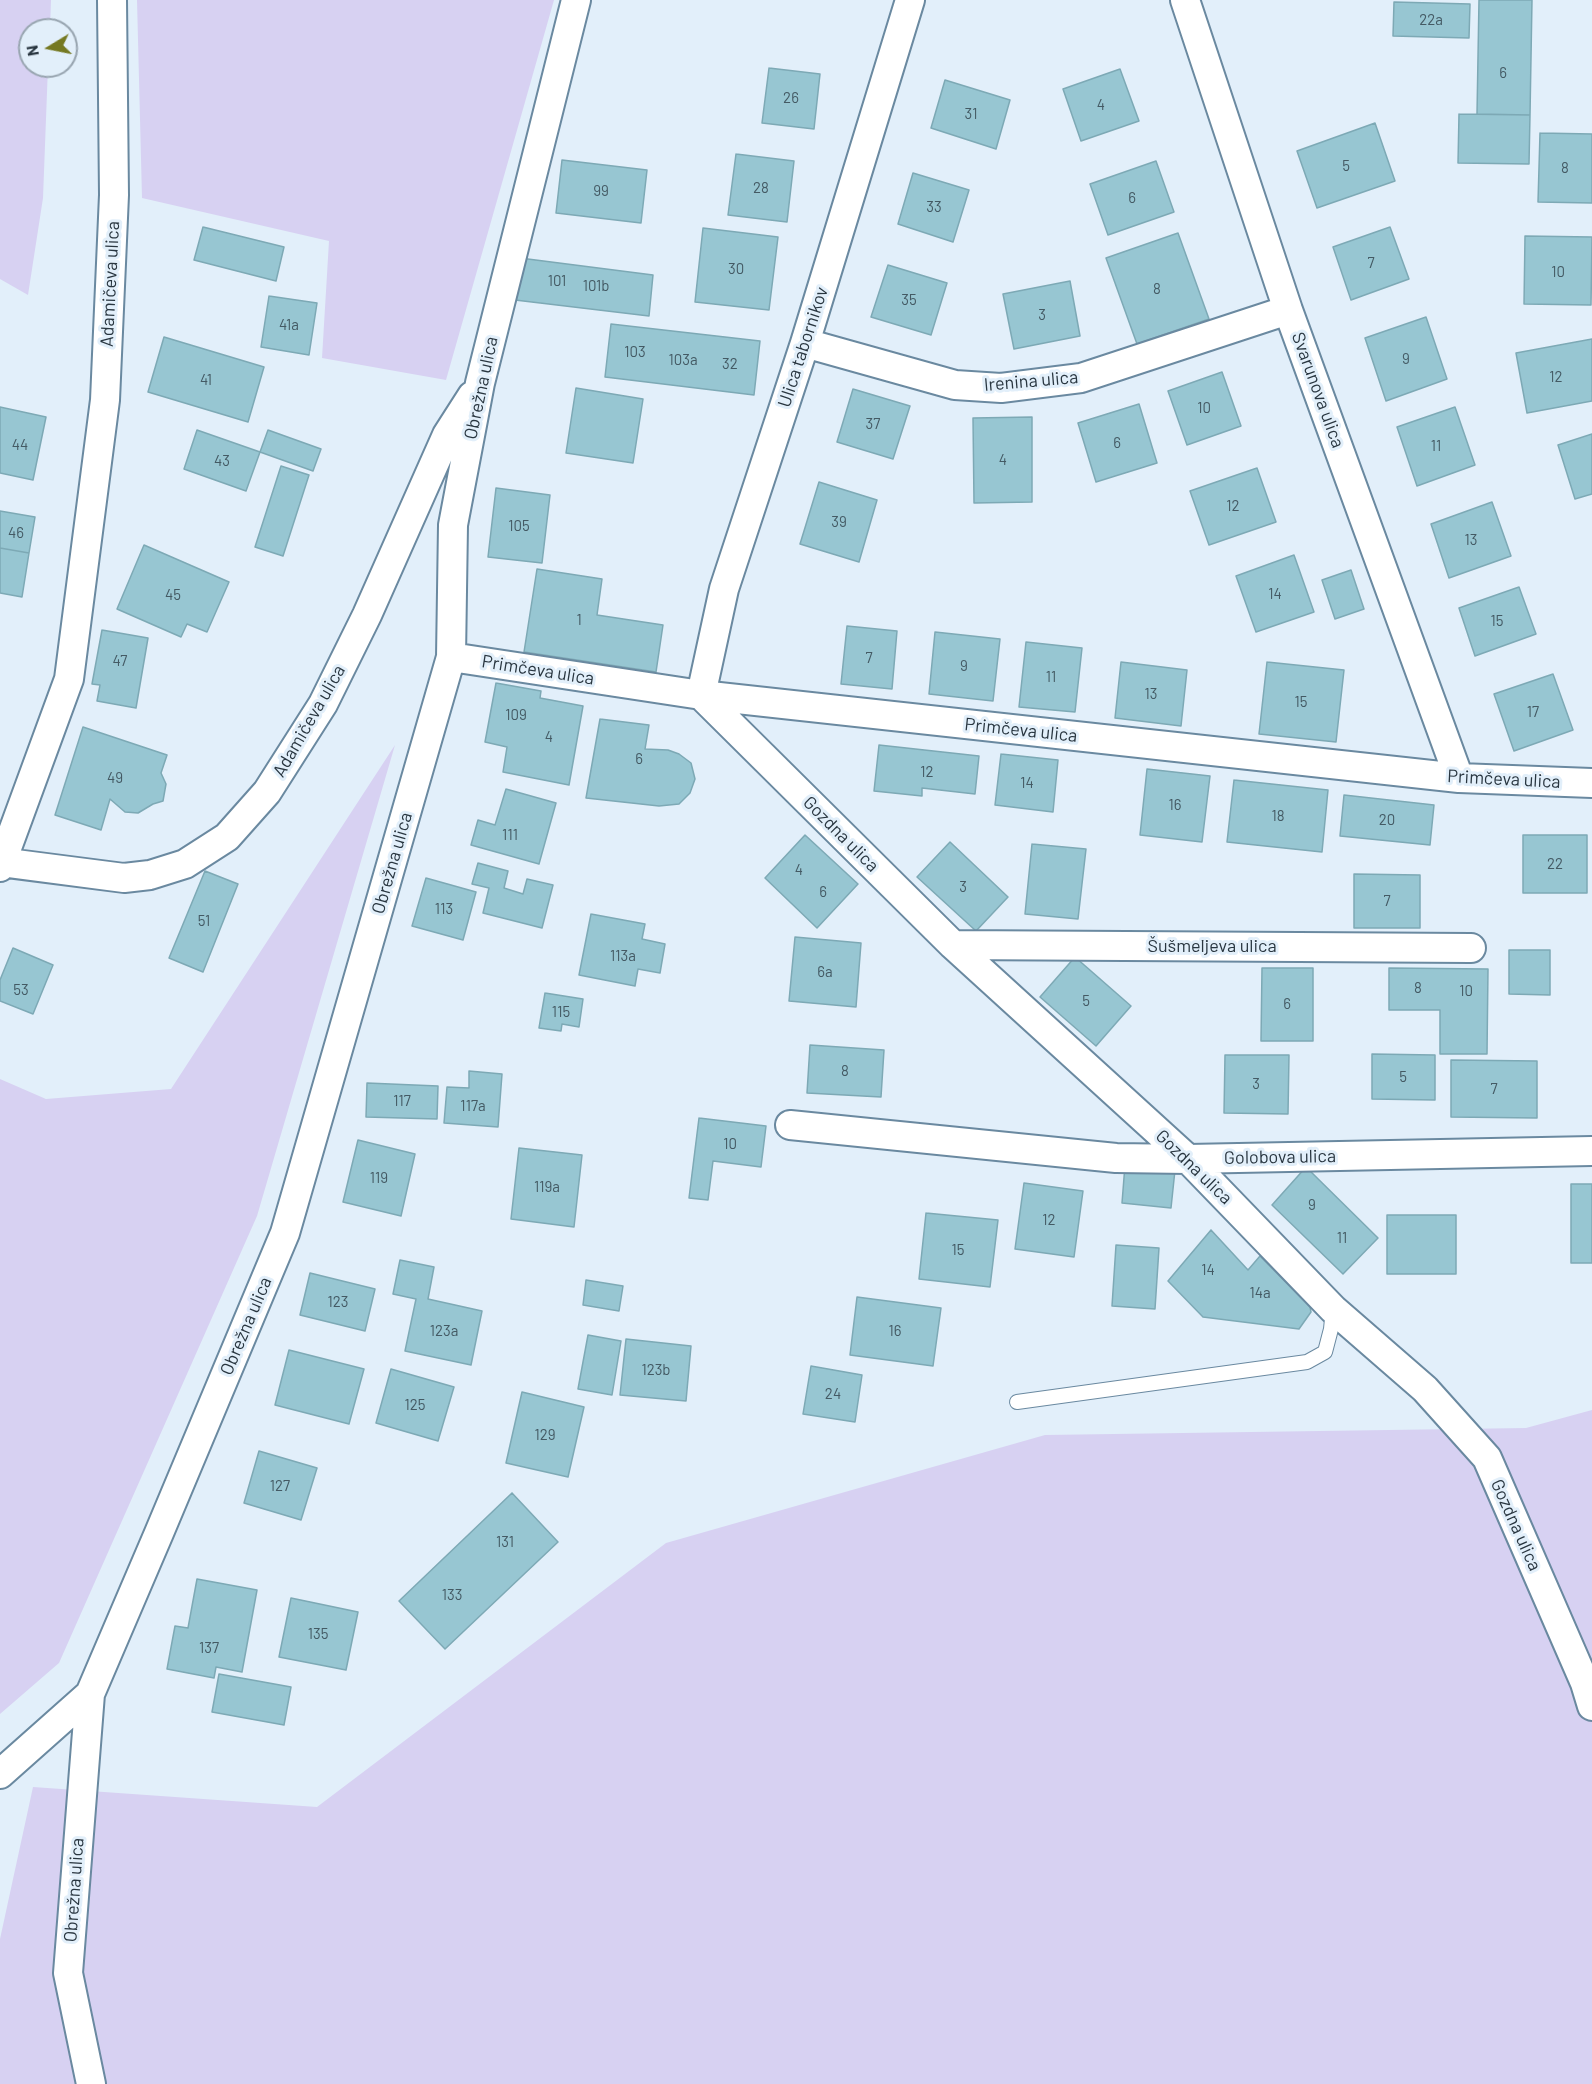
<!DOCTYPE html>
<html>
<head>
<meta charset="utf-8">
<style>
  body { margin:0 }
  #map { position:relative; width:1592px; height:2084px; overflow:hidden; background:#e2effa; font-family:Barlow,sans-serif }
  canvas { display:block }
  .north { position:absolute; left:18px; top:18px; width:60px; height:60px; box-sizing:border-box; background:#e2effa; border:2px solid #98a5b0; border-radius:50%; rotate:260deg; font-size:16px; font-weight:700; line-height:24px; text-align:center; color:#293640 }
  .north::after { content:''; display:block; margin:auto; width:21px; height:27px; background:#757922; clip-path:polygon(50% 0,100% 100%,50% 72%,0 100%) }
</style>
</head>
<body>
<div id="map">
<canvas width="1592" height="2084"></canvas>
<div class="north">N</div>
</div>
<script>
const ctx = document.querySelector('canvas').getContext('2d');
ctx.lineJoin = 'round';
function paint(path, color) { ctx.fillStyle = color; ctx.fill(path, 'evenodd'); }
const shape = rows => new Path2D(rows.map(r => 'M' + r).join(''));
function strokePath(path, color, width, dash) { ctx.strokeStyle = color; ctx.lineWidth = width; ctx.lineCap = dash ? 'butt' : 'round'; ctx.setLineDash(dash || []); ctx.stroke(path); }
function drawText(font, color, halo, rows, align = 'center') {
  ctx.font = font + ' Barlow,sans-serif'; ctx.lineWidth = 6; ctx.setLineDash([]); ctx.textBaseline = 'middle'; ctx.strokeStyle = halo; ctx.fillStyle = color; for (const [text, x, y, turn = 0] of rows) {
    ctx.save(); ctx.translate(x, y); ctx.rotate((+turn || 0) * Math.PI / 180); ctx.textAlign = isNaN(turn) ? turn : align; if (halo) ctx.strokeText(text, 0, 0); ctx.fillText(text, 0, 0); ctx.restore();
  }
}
paint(shape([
  [0,0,51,0,50,30,30,30,30,66,48,66,43,198,28,295,0,279],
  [137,0,554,0,446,380,322,358,329,241,142,198],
  [395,745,257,1216,59,1663,0,1714,0,1079,46,1099,171,1089],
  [1592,1410,1592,2084,0,2084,0,1939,33,1787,317,1807,666,1543,1045,1435,1526,1428]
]), '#d7d1f2');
const building = shape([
  [1479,0,1532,0,1530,115,1477,114,1479,0],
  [1394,2,1470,4,1469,38,1393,36,1394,2],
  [769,68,820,74,814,129,762,123,769,68],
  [1120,69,1139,121,1081,141,1063,89,1120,69],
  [945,80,1010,100,996,149,931,128,945,80],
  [1459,114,1530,115,1529,164,1458,163,1459,114],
  [1375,123,1395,181,1317,208,1297,151,1375,123],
  [1540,133,1592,134,1592,203,1538,202,1540,133],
  [736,154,794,161,787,222,728,215,736,154],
  [562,160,647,170,641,223,556,213,562,160],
  [1156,161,1174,212,1108,235,1090,184,1156,161],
  [913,173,969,190,953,242,898,224,913,173],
  [203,227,284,247,276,281,194,260,203,227],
  [1390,227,1409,279,1351,300,1333,247,1390,227],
  [703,228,778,237,769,310,695,302,703,228],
  [1178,233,1209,319,1137,344,1106,258,1178,233],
  [1525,236,1592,237,1591,305,1524,304,1525,236],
  [520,258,653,275,649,316,515,300,520,258],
  [888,265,947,283,931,335,871,317,888,265],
  [1070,281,1080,336,1014,349,1003,294,1070,281],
  [269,296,317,303,309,355,261,347,269,296],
  [1426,317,1447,379,1386,401,1365,338,1426,317],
  [611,324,760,341,754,395,605,377,611,324],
  [164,337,264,367,248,422,148,392,164,337],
  [1592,339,1592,401,1527,413,1516,353,1592,339],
  [1222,372,1241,426,1187,445,1168,391,1222,372],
  [576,388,643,399,633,463,566,453,576,388],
  [853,389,910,406,893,459,837,442,853,389],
  [1139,404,1157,463,1096,482,1078,423,1139,404],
  [0,407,46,417,33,480,0,473,0,407],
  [1455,407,1475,465,1417,486,1397,427,1455,407],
  [1032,417,1032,502,974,503,973,418,1032,417],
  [197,430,260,452,246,491,184,469,197,430],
  [268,430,321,449,313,471,260,452,268,430],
  [1592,434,1592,494,1575,499,1558,445,1592,434],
  [281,466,309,475,283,556,255,547,281,466],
  [1257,468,1276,522,1209,545,1190,491,1257,468],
  [819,482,877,500,859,562,800,544,819,482],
  [496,488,550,495,542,563,488,557,496,488],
  [1492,502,1511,556,1449,578,1431,524,1492,502],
  [0,511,35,517,29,553,0,548,0,511],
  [144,545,229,582,207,632,187,624,181,637,117,609,144,545],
  [0,548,29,553,22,597,0,593,0,548],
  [1294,555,1314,612,1256,632,1236,576,1294,555],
  [537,569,602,579,597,615,663,625,656,672,524,652,537,569],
  [1351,570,1364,609,1335,619,1322,580,1351,570],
  [1519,587,1536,634,1475,656,1459,608,1519,587],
  [847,626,897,631,892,689,841,684,847,626],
  [102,630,148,638,136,708,97,701,100,685,92,684,102,630],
  [935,632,1000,639,993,701,929,694,935,632],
  [1026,642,1082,648,1075,712,1019,707,1026,642],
  [1121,662,1187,670,1181,726,1115,718,1121,662],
  [1267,662,1344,670,1336,742,1259,734,1267,662],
  [1553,674,1573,730,1514,751,1494,694,1553,674],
  [496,683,541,691,540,698,583,706,569,785,503,772,507,747,485,742,496,683],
  [600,719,649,725,645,749,668,750,679,754,691,763,695,779,690,793,679,804,659,806,586,798,600,719],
  [83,727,167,755,161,773,166,784,163,801,153,804,138,813,125,812,110,799,101,830,55,815,83,727],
  [879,745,979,756,975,794,922,788,922,796,874,791,879,745],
  [1001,754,1058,760,1053,812,995,805,1001,754],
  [1147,769,1210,776,1202,842,1140,835,1147,769],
  [1234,780,1328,790,1322,852,1227,842,1234,780],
  [506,789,556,803,539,864,471,845,478,820,495,825,506,789],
  [1344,795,1434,805,1430,845,1340,836,1344,795],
  [805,835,858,884,817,928,765,878,805,835],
  [1523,835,1587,835,1587,893,1523,893,1523,835],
  [950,842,1008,897,976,931,917,877,950,842],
  [1032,844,1086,849,1078,919,1025,914,1032,844],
  [478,863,508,871,504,888,523,894,527,879,553,885,542,928,483,913,489,888,472,884,478,863],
  [205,871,238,884,203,972,169,958,205,871],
  [1354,874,1420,875,1420,928,1354,928,1354,874],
  [426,878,476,892,463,940,412,926,426,878],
  [591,914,645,924,642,939,665,944,660,973,638,969,635,986,579,975,591,914],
  [795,937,861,943,856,1007,789,1001,795,937],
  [13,948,53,965,33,1014,0,1001,0,980,13,948],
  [1509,950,1550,950,1550,995,1509,994,1509,950],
  [1075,957,1131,1006,1096,1046,1040,997,1075,957],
  [1262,968,1313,968,1313,1041,1261,1041,1262,968],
  [1389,968,1488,969,1487,1054,1440,1054,1440,1010,1389,1010,1389,968],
  [545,993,583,999,579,1027,562,1024,561,1031,539,1028,545,993],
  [810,1045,884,1050,881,1097,807,1093,810,1045],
  [1372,1054,1435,1055,1435,1100,1372,1099,1372,1054],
  [1225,1055,1289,1055,1288,1114,1224,1113,1225,1055],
  [1451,1060,1537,1061,1537,1118,1451,1117,1451,1060],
  [469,1071,502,1074,498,1127,444,1123,447,1087,469,1088,469,1071],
  [367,1083,438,1086,437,1119,366,1117,367,1083],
  [699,1118,766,1126,761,1167,713,1161,708,1200,689,1198,699,1118],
  [358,1140,415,1154,401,1216,343,1202,358,1140],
  [519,1148,582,1155,574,1227,511,1219,519,1148],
  [1125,1165,1175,1170,1171,1208,1122,1203,1125,1165],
  [1306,1167,1378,1238,1343,1274,1272,1205,1306,1167],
  [1024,1183,1083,1191,1074,1257,1015,1249,1024,1183],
  [1571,1184,1592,1184,1592,1263,1571,1263,1571,1184],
  [926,1213,998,1220,990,1287,919,1279,926,1213],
  [1387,1215,1456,1215,1456,1274,1387,1274,1387,1215],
  [1211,1230,1248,1270,1260,1256,1310,1307,1311,1312,1299,1329,1203,1317,1168,1281,1211,1230],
  [1116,1245,1159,1248,1155,1309,1112,1306,1116,1245],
  [400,1260,434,1267,428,1299,482,1311,471,1365,405,1351,416,1299,393,1294,400,1260],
  [310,1273,375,1289,365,1331,300,1315,310,1273],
  [586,1280,623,1286,619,1311,583,1305,586,1280],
  [857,1297,941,1308,933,1366,850,1355,857,1297],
  [588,1335,621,1341,612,1395,578,1389,588,1335],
  [626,1339,691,1346,686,1401,620,1395,626,1339],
  [289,1350,364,1369,349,1424,275,1405,289,1350],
  [811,1366,862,1375,855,1422,803,1414,811,1366],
  [391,1369,454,1387,438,1441,376,1423,391,1369],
  [522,1392,584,1407,568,1477,506,1463,522,1392],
  [259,1451,317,1468,301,1520,244,1503,259,1451],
  [512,1493,558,1542,445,1649,399,1601,512,1493],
  [197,1579,257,1590,242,1672,216,1667,214,1678,167,1669,175,1626,188,1628,197,1579],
  [291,1598,358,1612,346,1670,279,1657,291,1598],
  [219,1674,291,1687,284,1725,212,1712,219,1674]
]);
paint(building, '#97c6d2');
strokePath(building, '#7da9b5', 1.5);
const lane = shape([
  [1017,1402,1307,1362,1325,1352,1331,1329,1333,1309]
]);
const street = shape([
  [910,0,805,343,724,589,701,695,953,945,1188,1159,1333,1309,1425,1389,1487,1458,1585,1683,1592,1706],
  [1185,0,1288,310,1459,778],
  [805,343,955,385,1001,388,1081,378,1288,310],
  [451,657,701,695,1459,778,1592,783],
  [0,862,124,878,150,875,185,864,227,837,267,792,323,704,367,615,447,435,472,396],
  [0,867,69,679,105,400,114,195,112,0],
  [953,945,1471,948],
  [790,1125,1116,1158,1188,1159,1592,1151],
  [0,1774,90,1694],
  [91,2084,68,1973,90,1694,159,1533,285,1233,451,657,453,525,480,383,576,0]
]);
strokePath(lane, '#6a89a0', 16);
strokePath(street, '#6a89a0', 32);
strokePath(lane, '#fff', 14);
strokePath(street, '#fff', 28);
drawText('15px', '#445a64', null, [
  ["22a",1431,20],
  ["6",1503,73],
  ["26",791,98],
  ["4",1101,105],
  ["31",971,114],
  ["5",1346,166],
  ["8",1565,168],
  ["28",761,188],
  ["99",601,191],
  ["6",1132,198],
  ["33",934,207],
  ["7",1371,263],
  ["30",736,269],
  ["10",1558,272],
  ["101",557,281],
  ["101b",596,286],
  ["8",1157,289],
  ["35",909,300],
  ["3",1042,315],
  ["41a",289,325],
  ["103",635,352],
  ["9",1406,359],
  ["103a",683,360],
  ["32",730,364],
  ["12",1556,377],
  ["41",206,380],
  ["10",1204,408],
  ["37",873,424],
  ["6",1117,443],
  ["44",20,445],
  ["11",1436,446],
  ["4",1003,460],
  ["43",222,461],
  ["12",1233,506],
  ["39",839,522],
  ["105",519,526],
  ["46",16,533],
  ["13",1471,540],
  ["14",1275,594],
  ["45",173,595],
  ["1",579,620],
  ["15",1497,621],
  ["7",869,658],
  ["47",120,661],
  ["9",964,666],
  ["11",1051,677],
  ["13",1151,694],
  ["15",1301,702],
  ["17",1533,712],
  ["109",516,715],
  ["4",549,737],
  ["6",639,759],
  ["12",927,772],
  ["49",115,778],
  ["14",1027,783],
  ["16",1175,805],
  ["18",1278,816],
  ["20",1387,820],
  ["111",510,835],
  ["22",1555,864],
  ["4",799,870],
  ["3",963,887],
  ["6",823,892],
  ["7",1387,901],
  ["113",444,909],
  ["51",204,921],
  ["113a",623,956],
  ["6a",825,972],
  ["8",1418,988],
  ["53",21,990],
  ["10",1466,991],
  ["5",1086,1001],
  ["6",1287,1004],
  ["115",561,1012],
  ["8",845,1071],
  ["5",1403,1077],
  ["3",1256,1084],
  ["7",1494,1089],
  ["117",402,1101],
  ["117a",473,1106],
  ["10",730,1144],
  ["119",379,1178],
  ["119a",547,1187],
  ["9",1312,1205],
  ["12",1049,1220],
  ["11",1342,1238],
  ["15",958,1250],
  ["14",1208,1270],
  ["14a",1260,1293],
  ["123",338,1302],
  ["123a",444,1331],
  ["16",895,1331],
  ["123b",656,1370],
  ["24",833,1394],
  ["125",415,1405],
  ["129",545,1435],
  ["127",280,1486],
  ["131",505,1542],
  ["133",452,1595],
  ["135",318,1634],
  ["137",209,1648]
]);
drawText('18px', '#293640', '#e2effa', [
  ["Adamičeva ulica",110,284,-87],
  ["Ulica tabornikov",803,347,-72],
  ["Irenina ulica",1031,381,-5],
  ["Obrežna ulica",481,388,-78],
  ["Svarunova ulica",1318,390,70],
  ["Primčeva ulica",538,670,9],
  ["Adamičeva ulica",309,721,-60],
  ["Primčeva ulica",1021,730,6],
  ["Primčeva ulica",1504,779,3],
  ["Gozdna ulica",841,834,45],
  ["Obrežna ulica",392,863,-74],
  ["Šušmeljeva ulica",1212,946],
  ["Golobova ulica",1280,1157,-1],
  ["Gozdna ulica",1194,1167,44],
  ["Obrežna ulica",246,1326,-67],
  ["Gozdna ulica",1516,1525,66],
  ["Obrežna ulica",74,1890,-86]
]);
</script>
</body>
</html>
